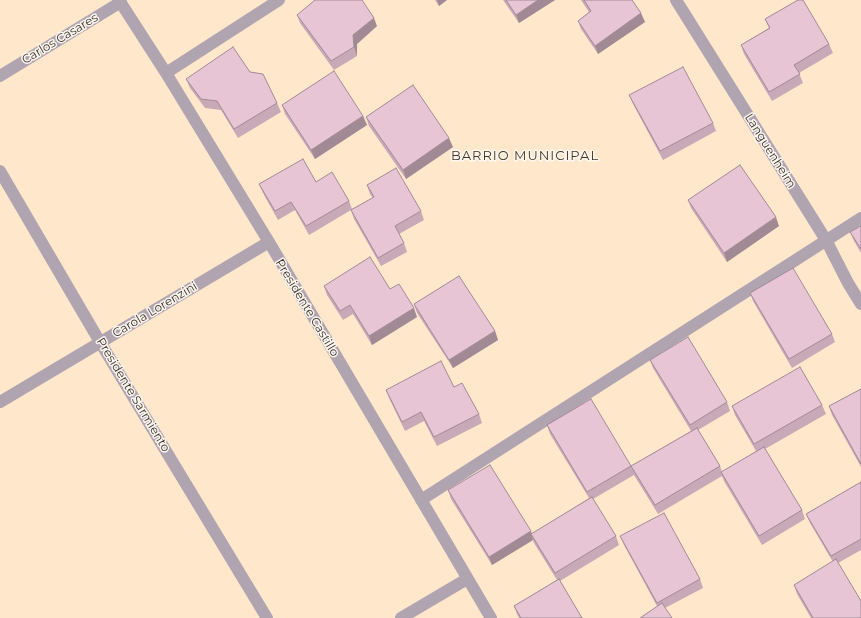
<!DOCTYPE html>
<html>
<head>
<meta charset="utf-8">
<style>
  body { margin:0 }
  canvas { display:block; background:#ffe7cc }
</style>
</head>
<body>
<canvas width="861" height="618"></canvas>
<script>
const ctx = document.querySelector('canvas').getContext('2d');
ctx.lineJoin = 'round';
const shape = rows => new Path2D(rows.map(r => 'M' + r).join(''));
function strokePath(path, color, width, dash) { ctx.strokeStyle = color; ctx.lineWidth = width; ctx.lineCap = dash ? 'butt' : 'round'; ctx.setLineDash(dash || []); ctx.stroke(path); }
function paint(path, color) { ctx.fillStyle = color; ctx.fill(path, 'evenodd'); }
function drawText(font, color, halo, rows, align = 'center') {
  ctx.font = font + ' Montserrat,sans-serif'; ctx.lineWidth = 3; ctx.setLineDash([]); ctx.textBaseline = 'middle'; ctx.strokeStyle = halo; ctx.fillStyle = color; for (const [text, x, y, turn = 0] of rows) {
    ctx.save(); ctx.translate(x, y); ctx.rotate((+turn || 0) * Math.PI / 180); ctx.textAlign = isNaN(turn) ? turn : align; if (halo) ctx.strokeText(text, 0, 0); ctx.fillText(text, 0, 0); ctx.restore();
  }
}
strokePath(shape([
  [119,0,166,73,269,242,491,618],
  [676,0,826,240,848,283,861,304],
  [166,73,279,0],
  [0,76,121,2],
  [0,171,100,342,267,618],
  [0,402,269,242],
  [421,500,861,218],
  [401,618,467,579]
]), '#afa4b0', 12);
paint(shape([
  [435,0,447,0,439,6],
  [503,0,555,0,519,23],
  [581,0,632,0,645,22,598,54,581,29,578,21,589,12],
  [297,15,377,26,357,44,357,56,334,70,300,23],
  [765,19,829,44,833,53,799,73,803,83,772,101,744,54,741,45,769,28],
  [250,72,277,103,281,112,238,138,221,110,205,108,190,88,186,79],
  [629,95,713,123,716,131,663,160,633,104],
  [282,105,363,116,367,125,315,159,285,114],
  [366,117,453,147,406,179,369,126],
  [316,182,349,201,352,209,373,198,370,194,367,185,421,211,424,220,399,234,404,243,407,252,381,266,354,219,351,210,309,235,295,210,278,220,263,193,259,184],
  [688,200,779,226,727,262,691,208],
  [861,226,861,253,854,241,850,232],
  [324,286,390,289,417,317,372,345,353,314,343,320,327,295],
  [750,293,832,334,835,342,792,368,753,301],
  [414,304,495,331,498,340,453,368,417,313],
  [650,360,727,402,730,411,698,430,720,466,722,472,756,451,735,415,732,406,822,405,826,414,765,449,802,510,805,519,762,545,724,481,722,476,658,514,634,475,631,466,691,431,653,368],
  [454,387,479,414,482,423,437,446,424,421,405,431,389,398,386,390],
  [861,389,861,467,832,415,829,406],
  [547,425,631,466,634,475,593,499,616,536,619,545,560,581,582,618,519,618,517,614,514,606,557,580,534,543,533,540,492,565,451,499,448,490,532,534,589,498,550,434],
  [861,482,861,550,838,563,861,618,811,618,797,594,794,585,833,562,810,523,806,514],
  [620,536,700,579,703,588,665,608,657,606,624,545]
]), '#c8a9b7');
paint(shape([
  [437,0,447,0,439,6],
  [538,0,555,0,519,23,516,15],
  [641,13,645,22,598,54,595,46],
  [374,18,377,26,357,44,357,56,354,47,353,35],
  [363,116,367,125,315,159,311,150],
  [449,138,453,147,406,179,403,170],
  [776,217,779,226,727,262,724,253],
  [414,308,417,317,372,345,369,336],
  [495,331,498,340,453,368,449,360],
  [531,531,533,538,531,534,533,540,492,565,489,557]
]), '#a28a95');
const building = shape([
  [315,0,362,0,374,18,353,35,354,47,331,61,297,15,315,0],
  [506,0,538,0,516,15,506,0],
  [584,0,632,0,641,13,595,46,578,21,591,11,584,0],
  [798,0,803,0,829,44,794,65,800,74,769,92,741,45,770,28,765,19,798,0],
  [233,47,250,72,263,74,277,103,234,129,217,101,201,99,186,79,233,47],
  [683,67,713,123,660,151,629,95,683,67],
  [334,71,363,116,311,150,282,105,334,71],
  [413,85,449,138,403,170,366,117,413,85],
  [303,159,316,182,332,172,349,201,306,226,291,202,275,211,259,184,303,159],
  [740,165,776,217,724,253,688,200,740,165],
  [396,168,421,211,395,226,404,243,378,258,351,210,374,197,367,185,396,168],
  [861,226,861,249,850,232,861,226],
  [370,257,390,289,399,284,414,308,369,336,350,305,340,311,324,286,370,257],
  [793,268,832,334,789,359,750,293,793,268],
  [459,276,495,331,449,360,414,304,459,276],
  [688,337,727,402,690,425,650,360,688,337],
  [441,361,454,387,462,383,479,414,434,437,421,412,402,422,386,390,441,361],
  [800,367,822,405,754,444,732,406,800,367],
  [861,389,861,464,829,406,861,389],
  [591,399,631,466,587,492,547,425,591,399],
  [697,428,720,466,655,505,631,466,697,428],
  [764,447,802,510,759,536,721,472,764,447],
  [490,465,531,531,489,557,448,490,490,465],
  [861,482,861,539,831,556,806,514,861,482],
  [592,497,616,536,555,573,531,534,592,497],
  [664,513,700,579,657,603,620,536,664,513],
  [836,559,861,601,861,618,813,618,794,585,836,559],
  [559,579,582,618,521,618,514,606,559,579],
  [662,603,672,618,640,618,662,603]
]);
paint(building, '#e8c5d5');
strokePath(building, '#a28a95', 1);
drawText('12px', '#382f25', '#fdf8f2', [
  ["Carlos Casares",60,39,-31],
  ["Languenheim",770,151,58],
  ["Presidente Castillo",307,308,59],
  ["Carola Lorenzini",155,310,-31],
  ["Presidente Sarmiento",133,395,59]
]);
ctx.letterSpacing = '1px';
drawText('13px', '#45331c', '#fdf8f2', [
  ["BARRIO MUNICIPAL",525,156]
]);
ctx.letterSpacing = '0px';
</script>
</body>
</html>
